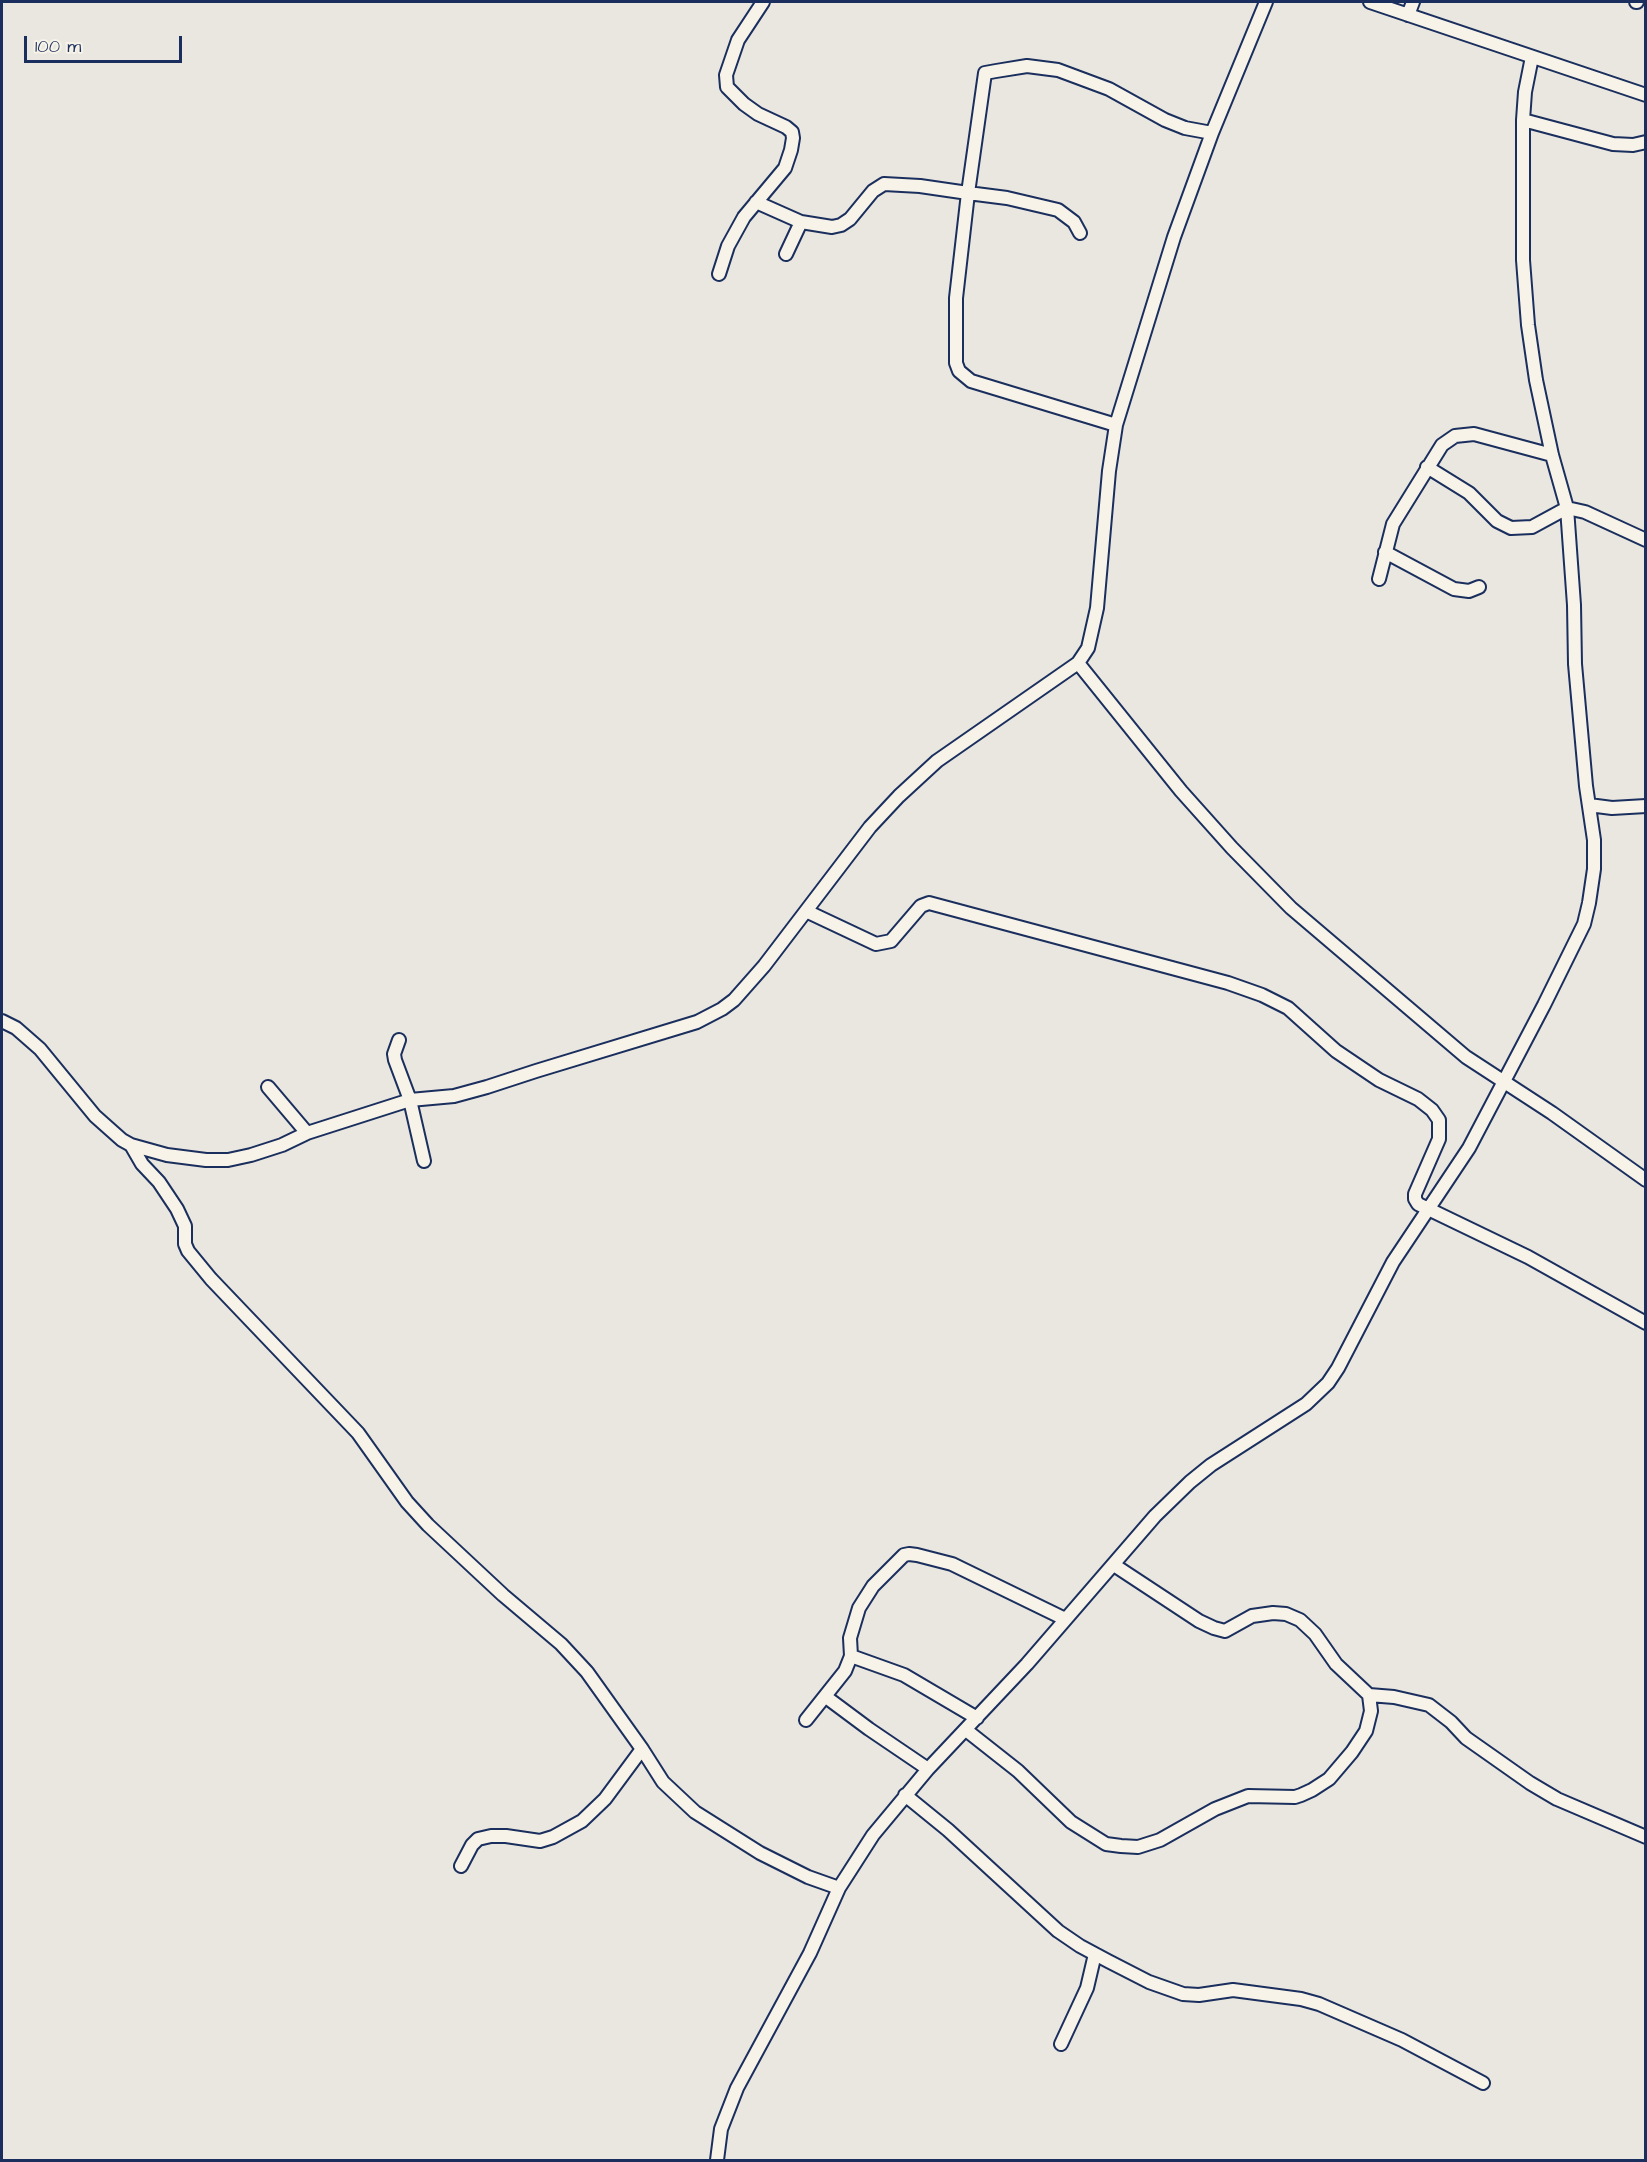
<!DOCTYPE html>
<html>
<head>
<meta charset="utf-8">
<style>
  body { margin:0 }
  #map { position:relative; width:1647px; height:2162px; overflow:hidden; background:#eae7e0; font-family:"Architects Daughter",sans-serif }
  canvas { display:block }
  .frame { position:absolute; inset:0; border:3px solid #1b2f5e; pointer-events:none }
  .scale { position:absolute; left:24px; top:36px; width:158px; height:27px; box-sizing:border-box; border:3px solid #1b2f5e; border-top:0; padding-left:8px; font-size:18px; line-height:21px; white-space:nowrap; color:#1b2f5e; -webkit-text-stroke:4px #f7f3e8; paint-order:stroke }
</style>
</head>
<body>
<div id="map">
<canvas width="1647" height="2162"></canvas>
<div class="frame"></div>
<div class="scale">100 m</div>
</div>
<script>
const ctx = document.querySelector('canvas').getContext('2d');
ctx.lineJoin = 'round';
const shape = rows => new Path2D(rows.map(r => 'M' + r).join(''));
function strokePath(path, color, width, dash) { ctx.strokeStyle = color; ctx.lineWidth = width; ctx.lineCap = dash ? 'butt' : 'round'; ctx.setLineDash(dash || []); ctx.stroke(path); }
const minor = shape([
  [1370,2,1646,95],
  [1636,2,1637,2],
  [1408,15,1413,2],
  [1523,120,1613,144,1633,145,1646,142],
  [756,202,801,222,832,227,841,225,850,219,873,191,884,184,920,186,968,193,985,73,996,71,1027,66,1058,70,1109,89,1165,120,1185,128,1212,133],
  [1080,233,1074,222,1058,210,1007,198,968,193,956,298,956,363,959,371,971,381,1116,425],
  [786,254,801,222],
  [719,274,728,246,744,217,785,168,791,150,793,138,792,132,786,127,758,114,744,104,727,87,726,75,738,40,763,2],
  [1427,467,1469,493,1497,521,1511,528,1532,527,1567,508,1585,512,1646,540],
  [1385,552,1454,589,1469,591,1479,587],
  [1379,579,1393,524,1442,445,1455,436,1474,434,1552,455],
  [1078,663,1181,791,1232,848,1291,908,1466,1057,1552,1113,1646,1180],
  [1589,805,1612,808,1646,806],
  [806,911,876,944,891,941,921,906,929,903,1228,983,1262,995,1288,1008,1336,1051,1379,1080,1418,1099,1432,1110,1439,1120,1439,1139,1415,1194,1415,1199,1418,1204,1528,1257,1646,1323],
  [2,1021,16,1028,40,1049,95,1116,122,1140,131,1145,167,1155,206,1160,228,1160,251,1155,282,1145,307,1133,410,1100,454,1096,487,1087,536,1071,697,1022,722,1009,734,1000,764,966,870,827,899,796,937,761,1078,663,1088,648,1097,608,1109,471,1116,425,1174,237,1212,133,1266,2],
  [399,1040,394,1054,395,1060,410,1100,424,1161],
  [268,1087,307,1133],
  [131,1145,142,1164,159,1182,177,1209,185,1226,185,1244,188,1251,211,1279,358,1433,407,1502,428,1525,503,1595,561,1644,587,1672,642,1749,663,1782,695,1812,760,1853,808,1877,839,1888],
  [851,1656,904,1675,977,1718],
  [1369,1695,1394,1697,1429,1705,1451,1722,1466,1738,1530,1783,1557,1799,1646,1837],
  [826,1697,869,1729,928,1769],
  [806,1720,845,1671,851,1656,850,1638,859,1608,873,1586,904,1555,909,1554,917,1555,952,1564,1065,1619],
  [966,1730,1018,1771,1071,1822,1106,1844,1121,1846,1138,1847,1160,1840,1215,1809,1248,1796,1295,1797,1301,1795,1312,1790,1329,1779,1352,1752,1366,1731,1371,1711,1369,1695,1336,1664,1315,1634,1300,1620,1286,1614,1273,1613,1252,1616,1225,1631,1214,1628,1199,1621,1114,1565],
  [905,1795,948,1830,1058,1931,1080,1946,1108,1961,1149,1982,1183,1994,1199,1995,1233,1990,1301,1999,1319,2004,1402,2040,1483,2083],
  [461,1866,472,1845,478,1839,491,1836,506,1836,540,1841,553,1837,582,1821,605,1799,642,1749],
  [1061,2044,1087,1988,1095,1954],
  [717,2160,721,2129,737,2088,810,1953,839,1888,873,1835,928,1769,1027,1664,1155,1516,1190,1482,1211,1465,1306,1404,1328,1383,1338,1368,1393,1262,1469,1148,1544,1005,1584,924,1589,903,1594,869,1594,840,1586,786,1575,664,1574,605,1567,508,1552,455,1536,380,1528,325,1523,260,1523,120,1525,92,1532,57]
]);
strokePath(minor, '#1b2f5e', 16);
strokePath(minor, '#f7f3e8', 12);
</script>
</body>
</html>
